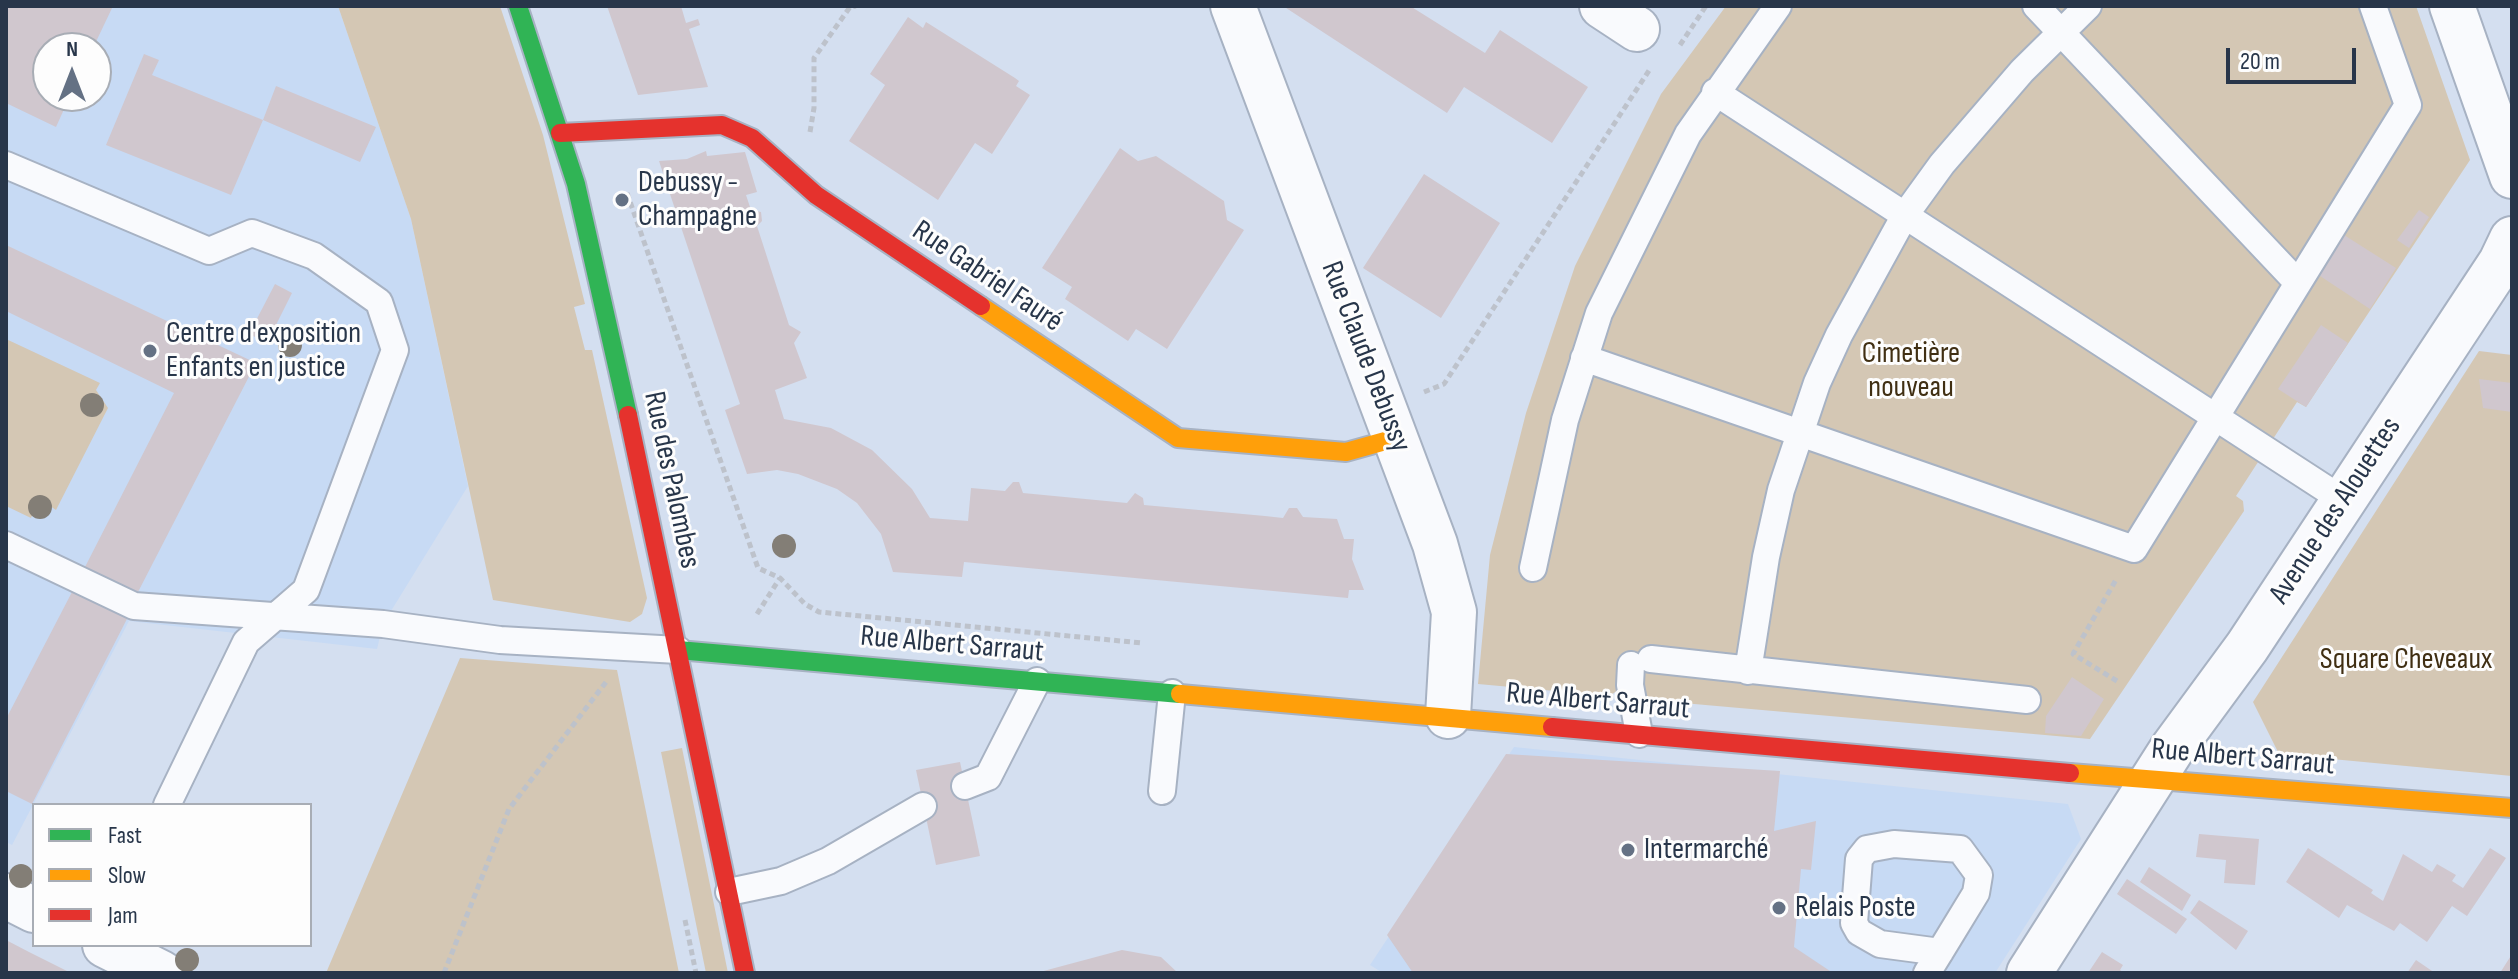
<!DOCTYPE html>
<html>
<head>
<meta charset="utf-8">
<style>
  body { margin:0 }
  #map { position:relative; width:2518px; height:979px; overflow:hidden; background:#d4dff0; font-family:"Sofia Sans Condensed",sans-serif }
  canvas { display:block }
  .frame { position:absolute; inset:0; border:8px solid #28364a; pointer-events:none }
  .legend { position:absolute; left:32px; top:803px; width:280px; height:144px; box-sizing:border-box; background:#fdfdfd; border:2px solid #a8adb5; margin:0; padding:10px 14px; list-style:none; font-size:24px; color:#28364a }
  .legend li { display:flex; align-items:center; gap:16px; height:40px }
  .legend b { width:40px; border:2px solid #a8adb5 }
  .north { position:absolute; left:32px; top:32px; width:80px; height:80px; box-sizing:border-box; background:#fdfdfd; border:2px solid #a8adb5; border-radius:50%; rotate:0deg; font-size:22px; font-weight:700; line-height:32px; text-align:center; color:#28364a }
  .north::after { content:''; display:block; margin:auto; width:28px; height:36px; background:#647184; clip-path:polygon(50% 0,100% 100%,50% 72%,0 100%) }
  .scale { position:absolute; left:2226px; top:48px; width:130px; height:36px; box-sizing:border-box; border:4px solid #28364a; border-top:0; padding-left:10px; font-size:24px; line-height:28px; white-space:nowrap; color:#28364a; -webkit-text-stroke:6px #fdfdfd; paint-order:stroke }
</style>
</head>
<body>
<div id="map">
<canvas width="2518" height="979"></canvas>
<div class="frame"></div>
<ul class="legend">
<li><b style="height:10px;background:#30b455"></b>Fast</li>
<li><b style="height:10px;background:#ff9f0a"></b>Slow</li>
<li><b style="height:10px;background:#e5322d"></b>Jam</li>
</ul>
<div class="north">N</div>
<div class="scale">20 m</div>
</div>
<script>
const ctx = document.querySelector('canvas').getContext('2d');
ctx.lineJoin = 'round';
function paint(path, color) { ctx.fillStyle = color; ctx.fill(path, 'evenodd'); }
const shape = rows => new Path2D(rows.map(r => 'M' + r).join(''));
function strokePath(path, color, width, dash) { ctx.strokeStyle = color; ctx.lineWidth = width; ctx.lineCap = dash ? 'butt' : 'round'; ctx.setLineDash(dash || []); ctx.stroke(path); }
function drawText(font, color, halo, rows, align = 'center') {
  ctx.font = font + ' "Sofia Sans Condensed",sans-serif'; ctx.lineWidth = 6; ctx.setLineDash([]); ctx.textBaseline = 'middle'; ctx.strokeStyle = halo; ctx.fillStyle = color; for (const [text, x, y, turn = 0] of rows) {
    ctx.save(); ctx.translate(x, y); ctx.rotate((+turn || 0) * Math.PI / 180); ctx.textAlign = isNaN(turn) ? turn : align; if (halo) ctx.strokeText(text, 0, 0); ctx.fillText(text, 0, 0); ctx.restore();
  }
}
paint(shape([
  [6,6,338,6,411,219,468,486,383,624,377,649,129,621,12,845,6,842],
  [48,48,96,48,96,96,48,96],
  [1514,747,2068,804,2081,839,1995,973,1383,973,1370,965]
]), '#c7daf4');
paint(shape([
  [338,6,500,6,543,135,585,304,574,307,585,350,592,350,647,598,642,614,630,622,493,600,411,219],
  [1726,6,2416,6,2470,160,2306,407,2297,402,2236,496,2243,501,2244,511,2090,739,1649,700,1638,685,1624,685,1610,696,1478,684,1490,555,1526,413,1575,266,1661,94],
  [6,339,100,383,96,390,108,408,56,510,50,506,34,511,31,518,6,506],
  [2479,351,2512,355,2512,776,2279,754,2253,702],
  [460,658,617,670,679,973,326,973],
  [682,748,728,973,706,973,661,752]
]), '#d4c7b4');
paint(shape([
  [113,6,93,48,48,48,48,96,70,96,56,127,6,103,7,6],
  [607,6,681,6,686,23,698,19,700,25,689,29,708,87,638,95],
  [1283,6,1410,6,1485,53,1500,30,1588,87,1552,143,1464,87,1447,113],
  [908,17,923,28,926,22,1015,78,1019,81,1016,86,1030,95,992,154,975,143,938,200,849,141,885,85,870,74],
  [144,54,159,60,152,75,263,120,231,195,106,145],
  [276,86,376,127,360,162,263,120],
  [1120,148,1138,161,1156,156,1224,201,1227,220,1244,230,1167,349,1136,329,1128,341,1065,299,1072,287,1042,268],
  [706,151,707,156,745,152,757,192,746,195,751,210,761,212,762,221,757,226,789,325,801,332,794,343,807,378,775,390,784,419,831,428,872,450,912,489,930,518,968,521,971,488,1005,491,1013,482,1019,482,1023,493,1127,503,1135,493,1143,498,1144,505,1265,516,1283,518,1289,508,1297,508,1303,517,1337,519,1344,539,1354,539,1352,559,1364,590,1349,590,1348,598,964,562,962,577,893,572,881,534,857,503,837,489,798,474,777,470,747,474,725,410,740,404,659,161,687,159],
  [1424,174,1500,223,1441,318,1363,268],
  [2419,210,2429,217,2409,248,2397,240],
  [2344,235,2396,268,2370,309,2317,274],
  [6,245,256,363,138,592,85,567,174,393,6,311],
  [275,284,292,293,267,343,249,334],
  [2321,325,2348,343,2306,407,2278,389],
  [2479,379,2512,383,2512,412,2483,408],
  [72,592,128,617,32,804,6,791,6,719],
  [2072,677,2104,699,2081,736,2045,733,2046,716],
  [1506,754,1780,771,1774,831,1816,821,1811,870,1801,869,1794,947,1833,973,1413,973,1387,935],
  [960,762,980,856,936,865,916,770],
  [2199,834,2259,839,2255,885,2224,883,2226,860,2196,857],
  [2308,848,2373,890,2371,893,2383,901,2403,854,2432,872,2437,864,2456,875,2452,881,2463,888,2490,848,2506,858,2467,916,2452,906,2427,942,2400,923,2394,931,2347,905,2339,918,2286,882],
  [2149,867,2191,895,2182,911,2140,882],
  [2127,879,2187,919,2176,934,2117,894],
  [2199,900,2248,931,2236,950,2190,913],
  [6,940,29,952,71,973,6,973],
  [1122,950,1161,957,1178,973,1036,973],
  [2102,952,2123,965,2120,970,2124,973,2088,973],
  [2512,954,2512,973,2500,973],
  [2416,960,2435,973,2407,973]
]), '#d0c7ce');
const lane = shape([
  [2036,6,2297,282],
  [1715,92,2343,500],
  [6,165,209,251,252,233,314,256,379,302,395,350,306,590,246,642,167,805],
  [1584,358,2134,549,2408,105,2373,6],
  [6,545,134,606,383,624,500,640,678,650],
  [1533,568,1565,420,1599,313,1688,134,1778,6],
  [1651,659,2027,700],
  [1631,665,1630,685,1639,734],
  [1748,671,1766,557,1781,490,1817,383,1839,335,1905,215,1942,164,2022,71,2088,6],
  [965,786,988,777,1037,681],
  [1162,791,1172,693],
  [729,892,781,881,828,861,923,806],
  [1927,973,1940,952,1976,893,1979,875,1960,849,1894,844,1867,849,1859,859,1854,923,1859,932,1880,944,1940,952]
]);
const street = shape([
  [1233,6,1435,544,1454,612,1448,716],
  [1602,6,1637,29],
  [2452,6,2512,176],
  [6,896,34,910],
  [105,945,161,973],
  [2029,973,2172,749,2247,647,2501,262,2512,239]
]);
const fast = shape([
  [518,6,576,184,628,415],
  [678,650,1180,694]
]);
const slow = shape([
  [981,306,1178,438,1346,452,1396,438],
  [1180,694,1552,727],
  [2070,773,2512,808]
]);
const jam = shape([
  [560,133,722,125,752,138,816,195,981,306],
  [628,415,745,973],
  [1552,727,2070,773]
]);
strokePath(lane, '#a7b2c3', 30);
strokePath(street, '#a7b2c3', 48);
strokePath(fast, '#a7b2c3', 22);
strokePath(slow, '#a7b2c3', 22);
strokePath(jam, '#a7b2c3', 22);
strokePath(shape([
  [1680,45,1706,6],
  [810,132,814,108,814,58,850,7,856,6],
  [627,193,758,568,780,578,805,604,819,612,1142,643],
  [1424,392,1444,384,1650,69],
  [757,614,780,578],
  [2117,681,2073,654,2117,578],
  [685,920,696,973],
  [444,973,509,809,606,682]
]), '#bdc2cb', 5, [6, 4]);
strokePath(lane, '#f9fafd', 26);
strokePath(street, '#f9fafd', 44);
strokePath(fast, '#30b455', 18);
strokePath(slow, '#ff9f0a', 18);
strokePath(jam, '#e5322d', 18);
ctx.fillStyle = '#837e76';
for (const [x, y] of [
  [290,345],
  [92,405],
  [40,507],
  [784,546],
  [21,876],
  [187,960]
]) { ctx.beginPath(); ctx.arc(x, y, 12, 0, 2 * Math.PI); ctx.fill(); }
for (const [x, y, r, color] of [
  [622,200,8,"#647184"],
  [150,351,8,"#647184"],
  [1628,850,8,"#647184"],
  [1779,908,8,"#647184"]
]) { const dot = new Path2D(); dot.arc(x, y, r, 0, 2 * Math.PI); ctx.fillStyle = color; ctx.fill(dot); strokePath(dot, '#fdfdfd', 3); }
drawText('30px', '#28364a', '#fdfdfd', [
  ["Debussy -",638,183],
  ["Champagne",638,217],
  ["Centre d'exposition",166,334],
  ["Enfants en justice",166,368],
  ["Intermarché",1644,850],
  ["Relais Poste",1795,908]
], 'left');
drawText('30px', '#28364a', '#fdfdfd', [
  ["Rue Gabriel Fauré",987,277,34],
  ["Rue Claude Debussy",1365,357,69],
  ["Rue des Palombes",671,480,78],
  ["Avenue des Alouettes",2336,511,-57],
  ["Rue Albert Sarraut",952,645,5],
  ["Rue Albert Sarraut",1598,702,5],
  ["Rue Albert Sarraut",2243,758,5]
]);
drawText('30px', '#402f13', '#fdfdfd', [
  ["Cimetière",1911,354],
  ["nouveau",1911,388],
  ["Square Cheveaux",2406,660]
]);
</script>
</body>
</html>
